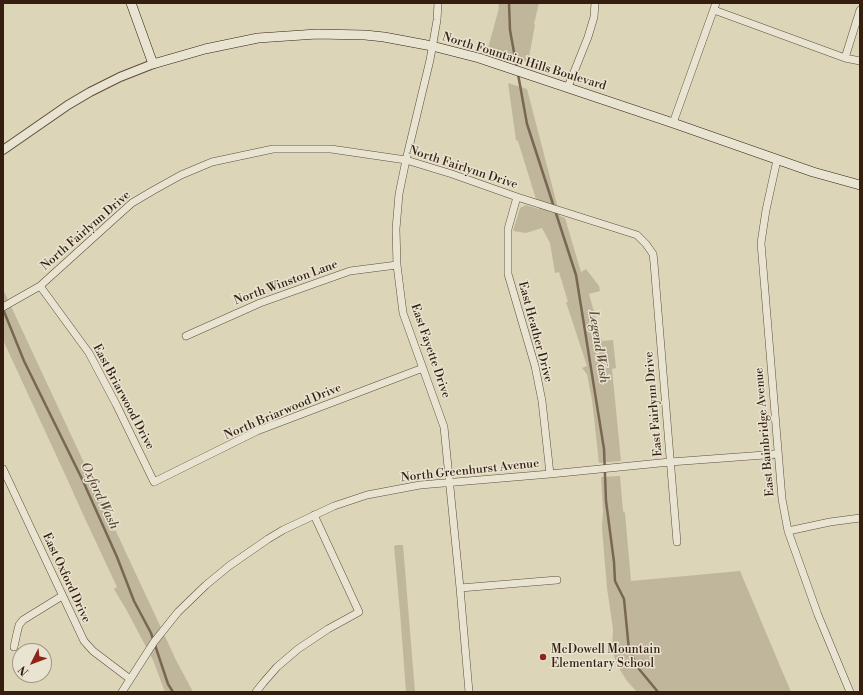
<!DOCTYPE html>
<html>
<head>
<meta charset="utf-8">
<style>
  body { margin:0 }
  #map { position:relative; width:863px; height:695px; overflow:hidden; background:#ddd5b8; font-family:"Libre Bodoni",serif }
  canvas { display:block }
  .frame { position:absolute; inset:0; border:4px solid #351e10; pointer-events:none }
  .north { position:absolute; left:12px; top:643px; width:40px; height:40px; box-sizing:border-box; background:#e9e4d1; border:1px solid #a19584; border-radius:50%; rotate:228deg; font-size:11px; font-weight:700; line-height:16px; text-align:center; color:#351e10 }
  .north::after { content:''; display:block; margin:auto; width:14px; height:18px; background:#8f2418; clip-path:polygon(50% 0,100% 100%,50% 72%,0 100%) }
</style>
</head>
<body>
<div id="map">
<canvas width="863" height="695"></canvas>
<div class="frame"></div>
<div class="north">N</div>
</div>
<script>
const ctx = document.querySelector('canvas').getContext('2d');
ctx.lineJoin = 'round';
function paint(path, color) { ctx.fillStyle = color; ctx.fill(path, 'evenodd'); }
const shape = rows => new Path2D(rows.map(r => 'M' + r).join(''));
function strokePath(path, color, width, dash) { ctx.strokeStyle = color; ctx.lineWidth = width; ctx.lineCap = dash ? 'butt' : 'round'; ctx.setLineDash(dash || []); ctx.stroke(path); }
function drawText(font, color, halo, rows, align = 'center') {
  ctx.font = font + ' "Libre Bodoni",serif'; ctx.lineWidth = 3; ctx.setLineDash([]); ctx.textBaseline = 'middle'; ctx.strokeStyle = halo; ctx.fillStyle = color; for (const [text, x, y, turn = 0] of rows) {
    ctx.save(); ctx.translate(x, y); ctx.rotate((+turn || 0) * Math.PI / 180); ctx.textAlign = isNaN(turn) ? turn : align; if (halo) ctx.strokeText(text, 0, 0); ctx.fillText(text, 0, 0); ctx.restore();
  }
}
paint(shape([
  [498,3,539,3,534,24,535,25,528,62,488,48,499,8],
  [508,83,527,89,560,216,565,218,581,272,586,269,599,286,600,291,589,294,602,341,613,340,616,368,612,369,621,461,599,463,592,400,587,374,582,368,587,366,566,302,568,302,559,272,555,273,550,243,542,228,526,233,513,231,520,208,526,205,539,209,518,141,516,140],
  [3,289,176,660,193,692,165,692,153,660,127,611,114,589,117,587,81,510,69,483,3,340],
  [620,476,623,511,625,513,631,581,740,571,791,692,637,692,627,681,617,665,612,650,613,629,607,588,602,528,603,511,601,477],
  [397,545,403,545,415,692,406,692,400,612,394,546]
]), '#c0b69b');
strokePath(shape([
  [509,3,510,30,517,69],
  [518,74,527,124,576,275,604,449,606,501,614,562,615,581,624,599,629,650,639,669,658,692],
  [3,309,24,361,83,481,117,557,134,601,151,633,168,684,173,692]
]), '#786753', 2.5);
const minor = shape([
  [438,3,437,20,430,60,406,160,399,194,396,229,397,265,403,313,444,427,460,588,469,692],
  [714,10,845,58,860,61],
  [845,58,860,10],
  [568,87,588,37,594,17,595,3],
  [673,123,716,3],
  [777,160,766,210,761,243,782,499,788,531,818,615,850,692],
  [517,197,508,229,508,274,535,366,542,401,550,474],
  [40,286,89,353,116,404,154,482,257,431,423,368],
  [3,307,40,286,113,220,132,203,154,190,181,175,212,162,273,149,331,149,406,160,452,174,517,197,637,235,646,244,653,254,654,263,677,542],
  [186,336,260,303,350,271,397,265],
  [3,469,84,641,93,651,130,679],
  [788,531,830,522,860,518],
  [460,588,557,580],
  [14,647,17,633,19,625,23,620,62,596],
  [122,692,154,642,178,612,206,585,229,566,268,539,283,530,334,506,367,495,420,485,550,474,670,462,778,454],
  [256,692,263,683,277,667,298,649,328,629,359,612,314,515]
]);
const tertiary = shape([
  [3,150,68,105,90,92,120,77,153,64]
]);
const secondary = shape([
  [131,3,153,64,205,49,258,38,317,34,365,35,384,37,432,46,479,58,673,123,813,172,860,185]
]);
strokePath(minor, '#5f4c3a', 8);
strokePath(tertiary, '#5f4c3a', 10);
strokePath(secondary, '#351e10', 10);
strokePath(minor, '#e9e4d1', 7);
strokePath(tertiary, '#e9e4d1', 8);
strokePath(secondary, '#e9e4d1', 9);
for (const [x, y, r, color] of [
  [543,657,4,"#8f2418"]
]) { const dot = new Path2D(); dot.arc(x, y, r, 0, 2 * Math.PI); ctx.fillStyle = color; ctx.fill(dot); strokePath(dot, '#e9e4d1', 1.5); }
drawText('12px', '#351e10', '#e9e4d1', [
  ["North Fountain Hills Boulevard",524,62,17],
  ["North Fairlynn Drive",463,168,18],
  ["North Fairlynn Drive",86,231,-41],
  ["North Winston Lane",286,283,-20],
  ["East Heather Drive",535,332,75],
  ["East Fayette Drive",430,351,71],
  ["East Briarwood Drive",123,397,62],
  ["East Fairlynn Drive",654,404,-95],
  ["North Briarwood Drive",283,412,-23],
  ["East Bainbridge Avenue",765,432,-95],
  ["North Greenhurst Avenue",470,471,-6],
  ["East Oxford Drive",66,578,65]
]);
drawText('12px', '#351e10', '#e9e4d1', [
  ["McDowell Mountain",551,650],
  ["Elementary School",551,664]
], 'left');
drawText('italic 13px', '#5c4837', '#e9e4d1', [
  ["Legend Wash",598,347,81],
  ["Oxford Wash",99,496,65]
]);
</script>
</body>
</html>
